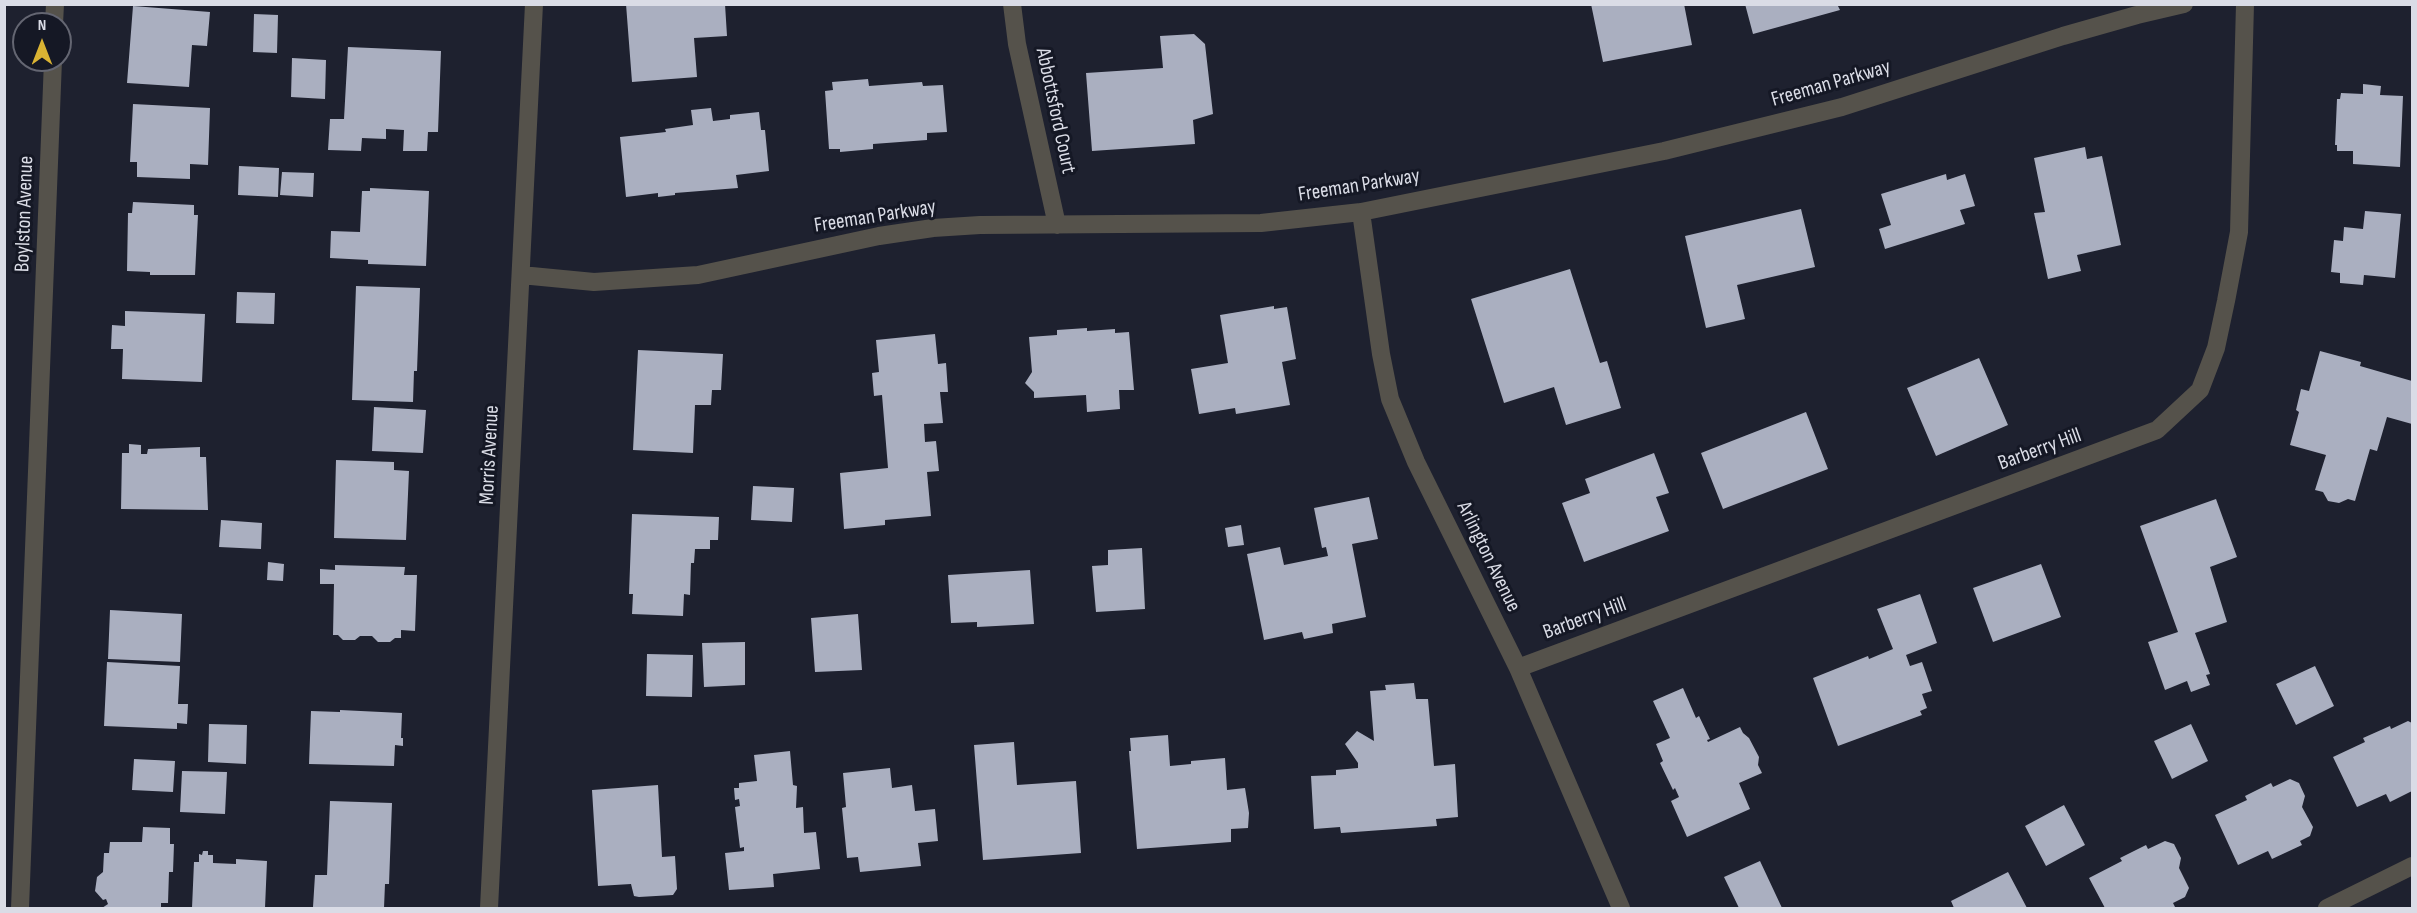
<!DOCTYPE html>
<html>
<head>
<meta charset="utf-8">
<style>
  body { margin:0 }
  #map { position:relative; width:2417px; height:913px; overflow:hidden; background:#1e212f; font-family:"Sofia Sans Condensed",sans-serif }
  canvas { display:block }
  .frame { position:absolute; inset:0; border:6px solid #dadce6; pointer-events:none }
  .north { position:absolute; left:12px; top:12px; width:60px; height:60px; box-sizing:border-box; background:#151825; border:2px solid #646672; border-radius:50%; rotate:0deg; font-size:16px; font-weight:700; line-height:24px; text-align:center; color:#dadce6 }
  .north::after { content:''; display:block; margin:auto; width:21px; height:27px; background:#dab333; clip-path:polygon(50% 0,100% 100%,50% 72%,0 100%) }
</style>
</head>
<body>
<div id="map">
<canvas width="2417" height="913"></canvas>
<div class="frame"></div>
<div class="north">N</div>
</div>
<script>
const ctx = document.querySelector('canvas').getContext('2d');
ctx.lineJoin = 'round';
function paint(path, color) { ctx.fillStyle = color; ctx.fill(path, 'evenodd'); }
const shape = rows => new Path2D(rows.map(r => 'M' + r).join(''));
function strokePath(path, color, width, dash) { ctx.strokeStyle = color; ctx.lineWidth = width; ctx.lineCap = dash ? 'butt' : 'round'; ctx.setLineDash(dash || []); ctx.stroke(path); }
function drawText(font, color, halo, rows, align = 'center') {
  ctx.font = font + ' "Sofia Sans Condensed",sans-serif'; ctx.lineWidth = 6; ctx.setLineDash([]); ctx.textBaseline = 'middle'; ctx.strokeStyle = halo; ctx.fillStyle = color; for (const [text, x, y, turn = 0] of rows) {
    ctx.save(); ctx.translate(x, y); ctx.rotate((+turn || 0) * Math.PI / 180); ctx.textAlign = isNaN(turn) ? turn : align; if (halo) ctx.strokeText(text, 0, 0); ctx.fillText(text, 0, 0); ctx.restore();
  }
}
paint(shape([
  [626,4,725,4,727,36,694,38,697,77,632,82],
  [1591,4,1684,4,1692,45,1603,62],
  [1745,4,1837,4,1840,10,1753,34],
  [133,6,210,12,207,46,192,45,189,87,127,83],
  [254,14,278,15,277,53,253,52],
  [1194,34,1205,44,1213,114,1193,120,1195,144,1092,151,1086,73,1163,68,1160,36],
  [348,47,441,51,438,132,428,132,427,151,403,151,404,130,386,129,386,139,362,138,361,151,328,150,330,119,344,119],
  [292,58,326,60,325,99,291,97],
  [868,79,869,86,922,82,923,86,943,85,947,132,927,133,927,140,873,144,873,149,840,152,840,149,829,149,825,91,833,90,832,82],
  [2363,84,2381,86,2380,95,2403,96,2400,167,2353,164,2353,151,2337,151,2337,145,2335,145,2337,99,2340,99,2341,93,2363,94],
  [133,104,210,108,208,165,190,164,190,179,137,177,137,162,130,162],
  [711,108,713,121,730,119,730,115,759,112,761,130,765,130,769,171,736,175,738,188,675,193,675,195,658,197,658,193,626,197,620,137,666,132,665,129,693,125,691,110],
  [2085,147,2087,159,2102,156,2121,245,2077,255,2081,271,2048,279,2034,213,2045,212,2034,158],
  [239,166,279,168,278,197,238,195],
  [282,172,314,173,313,197,280,195],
  [1946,174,1947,180,1965,174,1975,206,1960,210,1965,224,1885,249,1879,229,1891,225,1881,194],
  [370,188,429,191,426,266,368,264,368,260,330,258,331,231,360,232,362,191,370,191],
  [133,202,194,205,194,215,198,215,195,275,150,275,150,272,127,271,128,213,132,213],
  [1801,209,1815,267,1737,285,1745,319,1706,328,1685,236],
  [2365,211,2401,214,2395,278,2364,275,2363,285,2340,283,2340,273,2331,272,2334,240,2343,241,2344,227,2363,229],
  [1570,269,1600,363,1607,361,1621,408,1566,425,1554,387,1504,403,1471,299],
  [356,286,420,288,417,371,414,371,413,402,352,400],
  [237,292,275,293,274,324,236,323],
  [1274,306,1274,309,1287,307,1296,359,1282,362,1290,405,1236,414,1235,408,1199,414,1191,369,1228,363,1220,315],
  [125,311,205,314,202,382,122,379,123,349,111,349,112,325,125,326],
  [1087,328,1087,331,1115,329,1115,333,1129,332,1134,390,1119,390,1120,409,1087,412,1086,395,1034,398,1034,392,1025,383,1032,372,1029,337,1057,335,1057,330],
  [935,334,938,364,946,363,948,392,940,392,943,423,924,424,925,442,936,441,939,471,927,472,931,516,885,520,885,525,844,529,840,473,888,468,882,395,874,396,872,373,879,372,876,340],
  [638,350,723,354,721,390,712,390,711,405,695,405,693,453,633,450],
  [2320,351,2361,362,2360,366,2412,381,2412,424,2387,417,2377,451,2370,449,2355,501,2348,499,2339,503,2328,501,2323,492,2315,490,2326,455,2290,445,2299,412,2296,410,2301,389,2309,391],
  [1979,358,2008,425,1936,456,1907,388],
  [374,407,426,410,423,453,372,451],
  [1806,412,1828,469,1723,509,1701,453],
  [129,444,141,445,141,454,147,454,148,449,200,447,200,457,206,457,208,510,121,509,122,453,129,453],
  [1654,453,1669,493,1656,497,1669,531,1584,562,1562,503,1590,493,1585,479],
  [336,460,394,462,394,470,409,471,406,540,334,538],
  [753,486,794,488,792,522,751,520],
  [1369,497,1378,539,1352,544,1366,617,1332,624,1333,633,1304,639,1302,632,1264,640,1247,554,1280,547,1284,565,1328,556,1326,547,1322,548,1314,508],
  [2216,499,2237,557,2210,567,2227,622,2195,633,2210,674,2206,675,2210,685,2191,692,2187,681,2165,690,2148,642,2178,632,2140,526],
  [632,514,719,517,718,540,710,540,710,549,695,549,694,563,691,563,690,595,684,594,683,616,632,614,633,594,629,594],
  [221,520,262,523,261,549,219,547],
  [1241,525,1244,545,1228,547,1225,528],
  [1142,548,1145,609,1096,612,1092,566,1108,565,1108,550],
  [268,562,284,564,283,581,267,580],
  [2041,564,2061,617,1993,642,1973,588],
  [335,565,405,567,404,575,417,575,415,631,401,630,401,638,395,638,390,642,378,642,372,636,360,636,355,640,343,640,338,635,333,635,334,584,320,584,320,569,335,570],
  [1030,570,1034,624,977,627,977,622,951,623,948,575],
  [1920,594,1937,643,1906,655,1910,666,1922,662,1932,691,1922,694,1927,708,1920,711,1922,715,1838,746,1813,678,1868,656,1869,659,1893,649,1877,609],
  [110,610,182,614,180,662,108,659],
  [858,614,862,670,815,672,811,618],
  [745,642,745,685,704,687,702,643],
  [647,654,693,655,692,697,646,696],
  [107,662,180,666,178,704,188,704,187,724,177,723,177,729,104,726],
  [2315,666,2334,706,2296,725,2276,684],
  [1414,683,1416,699,1428,699,1434,766,1455,764,1458,817,1436,819,1437,826,1341,833,1340,827,1314,829,1311,776,1336,775,1336,770,1358,768,1358,763,1345,744,1357,731,1374,741,1370,691,1386,690,1385,685],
  [1683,688,1696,718,1699,716,1710,739,1707,740,1708,742,1740,727,1743,733,1749,738,1759,757,1758,765,1762,773,1739,783,1750,809,1687,837,1671,801,1679,797,1675,788,1673,790,1660,763,1663,761,1656,744,1670,738,1653,701],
  [340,710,402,713,401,738,403,738,403,746,395,745,394,766,309,764,311,711,340,712],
  [2408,721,2412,723,2412,791,2390,802,2386,794,2357,807,2333,757,2365,742,2363,738,2390,726,2391,729],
  [209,724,247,725,246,764,208,762],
  [2191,724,2208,761,2172,779,2154,741],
  [1168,735,1170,766,1191,764,1191,761,1225,758,1227,790,1245,788,1249,813,1248,828,1231,829,1231,842,1137,849,1129,751,1131,751,1130,738],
  [1014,742,1017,785,1076,781,1081,853,983,860,974,745],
  [790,751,793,785,797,786,796,808,803,807,804,833,816,832,820,869,773,874,774,887,729,890,725,853,744,851,744,847,740,848,735,807,740,806,739,799,735,800,734,788,739,788,739,783,757,781,754,755],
  [134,759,175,761,173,792,132,790],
  [890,768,892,788,912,785,915,811,935,809,938,841,918,843,921,866,860,872,858,857,847,858,842,808,846,807,843,773],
  [182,771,227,772,225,814,180,812],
  [2290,779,2299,783,2305,796,2302,807,2313,827,2310,836,2300,841,2302,845,2272,859,2268,851,2238,865,2215,815,2247,800,2245,796,2271,783,2273,787],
  [658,785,662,857,675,856,677,889,673,895,639,897,634,896,631,884,598,886,592,790],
  [330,801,392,803,389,884,385,884,384,908,313,907,315,875,327,875],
  [2064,805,2085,845,2046,866,2025,826],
  [143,827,170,828,170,844,174,844,173,872,169,872,168,903,161,903,161,908,102,908,108,904,106,899,103,900,95,891,97,877,103,872,104,853,109,853,110,842,142,842],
  [2165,841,2174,844,2181,858,2179,868,2189,888,2185,897,2173,903,2175,907,2172,908,2105,908,2089,878,2122,861,2120,858,2146,845,2148,849],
  [203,851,208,851,208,855,213,855,213,863,236,864,236,859,267,861,265,908,192,908,194,862,199,862,199,854,202,855],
  [1760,861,1782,908,1739,908,1724,877],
  [2008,872,2027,908,1954,908,1951,901]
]), '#aaafc0');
strokePath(shape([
  [1012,4,1017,44,1057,225],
  [54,24,55,4],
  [1361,212,1381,354,1390,399,1416,462,1518,668,1621,908],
  [521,275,594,282,698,275,879,236,933,228,980,225,1261,223,1361,212,1664,151,1842,107,2063,36,2137,15,2184,4],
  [1518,668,2157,430,2200,390,2216,348,2226,301,2239,232,2245,4],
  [20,908,53,60],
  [489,908,534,4],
  [2327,908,2412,866]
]), '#55524b', 18);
drawText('21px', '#dadce6', '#151825', [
  ["Freeman Parkway",1831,84,-16],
  ["Abbottsford Court",1055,111,78],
  ["Freeman Parkway",1359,186,-9],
  ["Boylston Avenue",25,214,-88],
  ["Freeman Parkway",875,217,-9],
  ["Barberry Hill",2040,450,-20],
  ["Morris Avenue",490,455,-87],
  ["Arlington Avenue",1488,557,64],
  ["Barberry Hill",1585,619,-20]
]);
</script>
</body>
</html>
